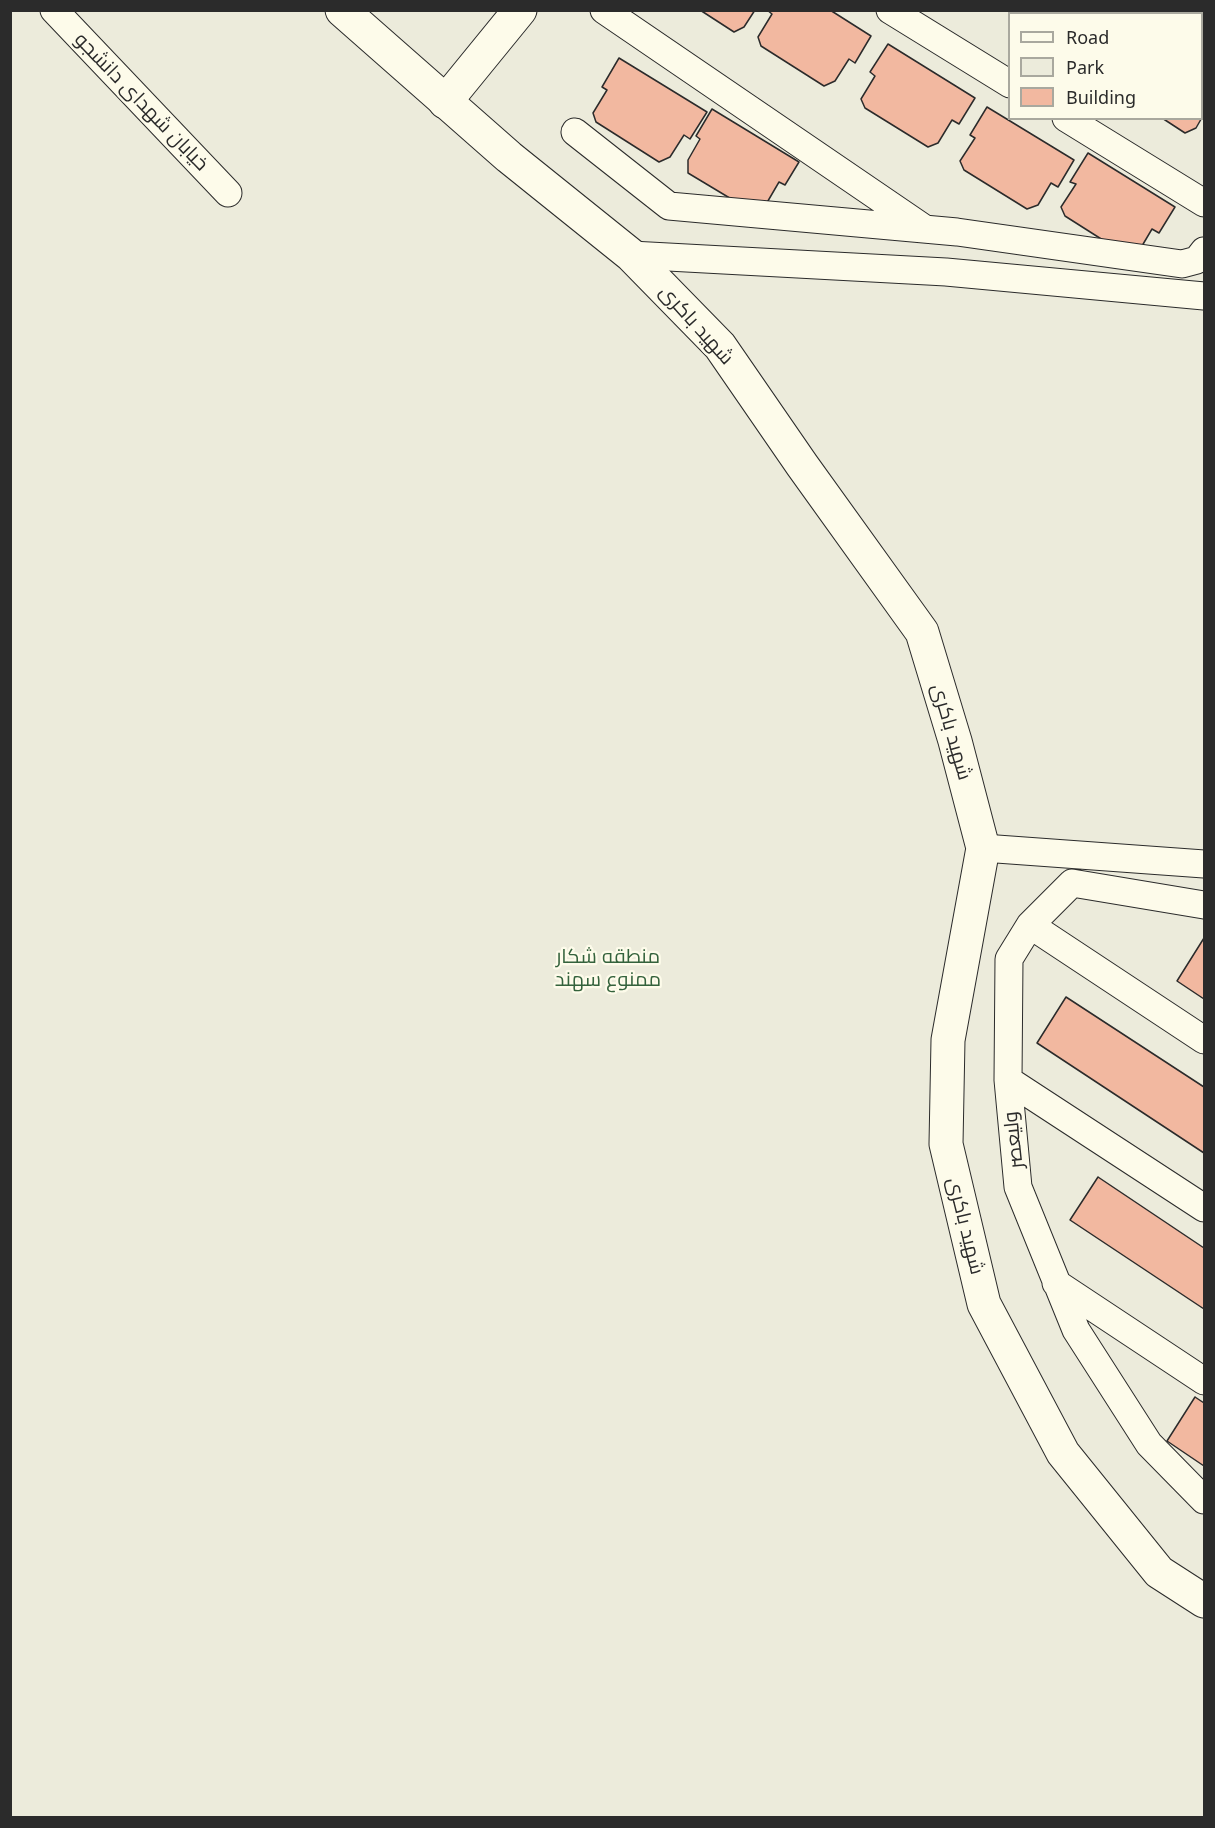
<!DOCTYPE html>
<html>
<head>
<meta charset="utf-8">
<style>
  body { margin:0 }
  #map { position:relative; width:1215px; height:1828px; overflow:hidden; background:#fdfbea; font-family:"Noto Sans",sans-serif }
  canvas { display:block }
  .frame { position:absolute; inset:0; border:12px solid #2b2b2b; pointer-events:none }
  .legend { position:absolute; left:1008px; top:12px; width:195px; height:108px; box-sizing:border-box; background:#fdfbea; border:2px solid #a9a89e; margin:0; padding:8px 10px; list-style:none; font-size:18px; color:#2b2b2b }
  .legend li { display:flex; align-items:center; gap:12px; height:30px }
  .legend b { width:30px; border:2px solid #a9a89e }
</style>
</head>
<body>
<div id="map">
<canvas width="1215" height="1828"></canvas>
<div class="frame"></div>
<ul class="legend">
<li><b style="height:8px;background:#fdfbea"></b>Road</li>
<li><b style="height:16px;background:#ecebdb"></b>Park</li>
<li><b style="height:16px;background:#f2b8a0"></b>Building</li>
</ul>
</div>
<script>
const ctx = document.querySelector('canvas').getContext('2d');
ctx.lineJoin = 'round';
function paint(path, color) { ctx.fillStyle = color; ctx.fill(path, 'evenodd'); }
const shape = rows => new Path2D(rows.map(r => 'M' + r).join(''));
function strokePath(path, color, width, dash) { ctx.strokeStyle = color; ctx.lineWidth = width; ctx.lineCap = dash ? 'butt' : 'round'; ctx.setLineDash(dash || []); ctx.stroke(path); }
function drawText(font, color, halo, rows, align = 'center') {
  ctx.font = font + ' "Noto Sans",Cairo,sans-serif'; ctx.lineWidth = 4.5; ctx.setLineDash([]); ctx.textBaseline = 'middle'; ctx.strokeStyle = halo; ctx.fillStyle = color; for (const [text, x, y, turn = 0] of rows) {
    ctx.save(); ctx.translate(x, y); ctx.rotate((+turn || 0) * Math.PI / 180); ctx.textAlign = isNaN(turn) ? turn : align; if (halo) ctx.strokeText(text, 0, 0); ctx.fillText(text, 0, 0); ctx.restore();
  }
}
const green = shape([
  [11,11,1204,11,1204,1817,11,1817,11,11],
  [1010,14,1202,14,1202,118,1010,118,1010,14]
]);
paint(green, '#ecebdb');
strokePath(green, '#74746e', 1.5);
const building = shape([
  [700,10,755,10,744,27,734,32,700,10],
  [830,10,871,36,855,63,849,59,835,81,824,86,761,46,758,37,772,14,767,10,830,10],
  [1040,10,1113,10,1118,14,1038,14,1040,10],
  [888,44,975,98,959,124,952,120,938,143,928,147,865,108,861,99,875,76,870,72,888,44],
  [619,58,707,112,690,139,684,135,670,157,659,162,596,122,593,113,607,90,602,87,619,58],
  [1202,64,1204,66,1204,114,1196,128,1185,133,1162,118,1202,118,1202,64],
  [987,107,1074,160,1058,187,1051,183,1038,205,1027,209,964,170,960,161,975,138,970,135,987,107],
  [712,109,799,162,785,185,779,182,765,206,753,212,688,173,688,160,700,139,696,136,712,109],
  [1088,153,1175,207,1159,233,1152,229,1139,251,1128,256,1065,216,1061,207,1076,184,1070,182,1088,153],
  [1204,938,1204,999,1177,981,1204,938],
  [1066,997,1204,1087,1204,1153,1037,1043,1066,997],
  [1098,1177,1204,1248,1204,1309,1070,1220,1098,1177],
  [1195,1397,1204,1403,1204,1466,1167,1441,1195,1397]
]);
paint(building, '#f2b8a0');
strokePath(building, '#2b2b2b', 1.5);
const minor = shape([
  [54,10,228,193],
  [604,10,925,229],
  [890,10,1010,84],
  [1183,10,1189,14],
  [1066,118,1204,203],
  [575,132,669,206,957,232,1182,264,1197,260,1204,251],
  [631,255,946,272,1204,296],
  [983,848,1204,864],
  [1204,905,1072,883,1030,925,1009,959,1008,1080,1018,1187,1076,1330,1149,1444,1204,1500],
  [1030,925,1204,1040],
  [1008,1080,1204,1208],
  [1056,1283,1204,1381]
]);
const tertiary = shape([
  [445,102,520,10]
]);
const secondary = shape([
  [342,10,509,157,631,255,720,346,802,465,922,632,955,741,983,848,948,1040,946,1144,984,1304,1063,1453,1159,1572,1204,1601]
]);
strokePath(minor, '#2b2b2b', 29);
strokePath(tertiary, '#2b2b2b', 35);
strokePath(secondary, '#2b2b2b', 35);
strokePath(minor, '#fdfbea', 27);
strokePath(tertiary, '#fdfbea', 33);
strokePath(secondary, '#fdfbea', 33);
drawText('20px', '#2b2b2b', '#fdfbea', [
  ["خیابان شهدای دانشجو",141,102,46],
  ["شهید باکری",696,325,48],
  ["شهید باکری",951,732,74],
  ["ولیعصر",1014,1140,-96],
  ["شهید باکری",965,1226,76]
]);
drawText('20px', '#34623c', '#fdfbea', [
  ["منطقه شکار",608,957],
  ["ممنوع سهند",608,980]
]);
</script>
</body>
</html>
